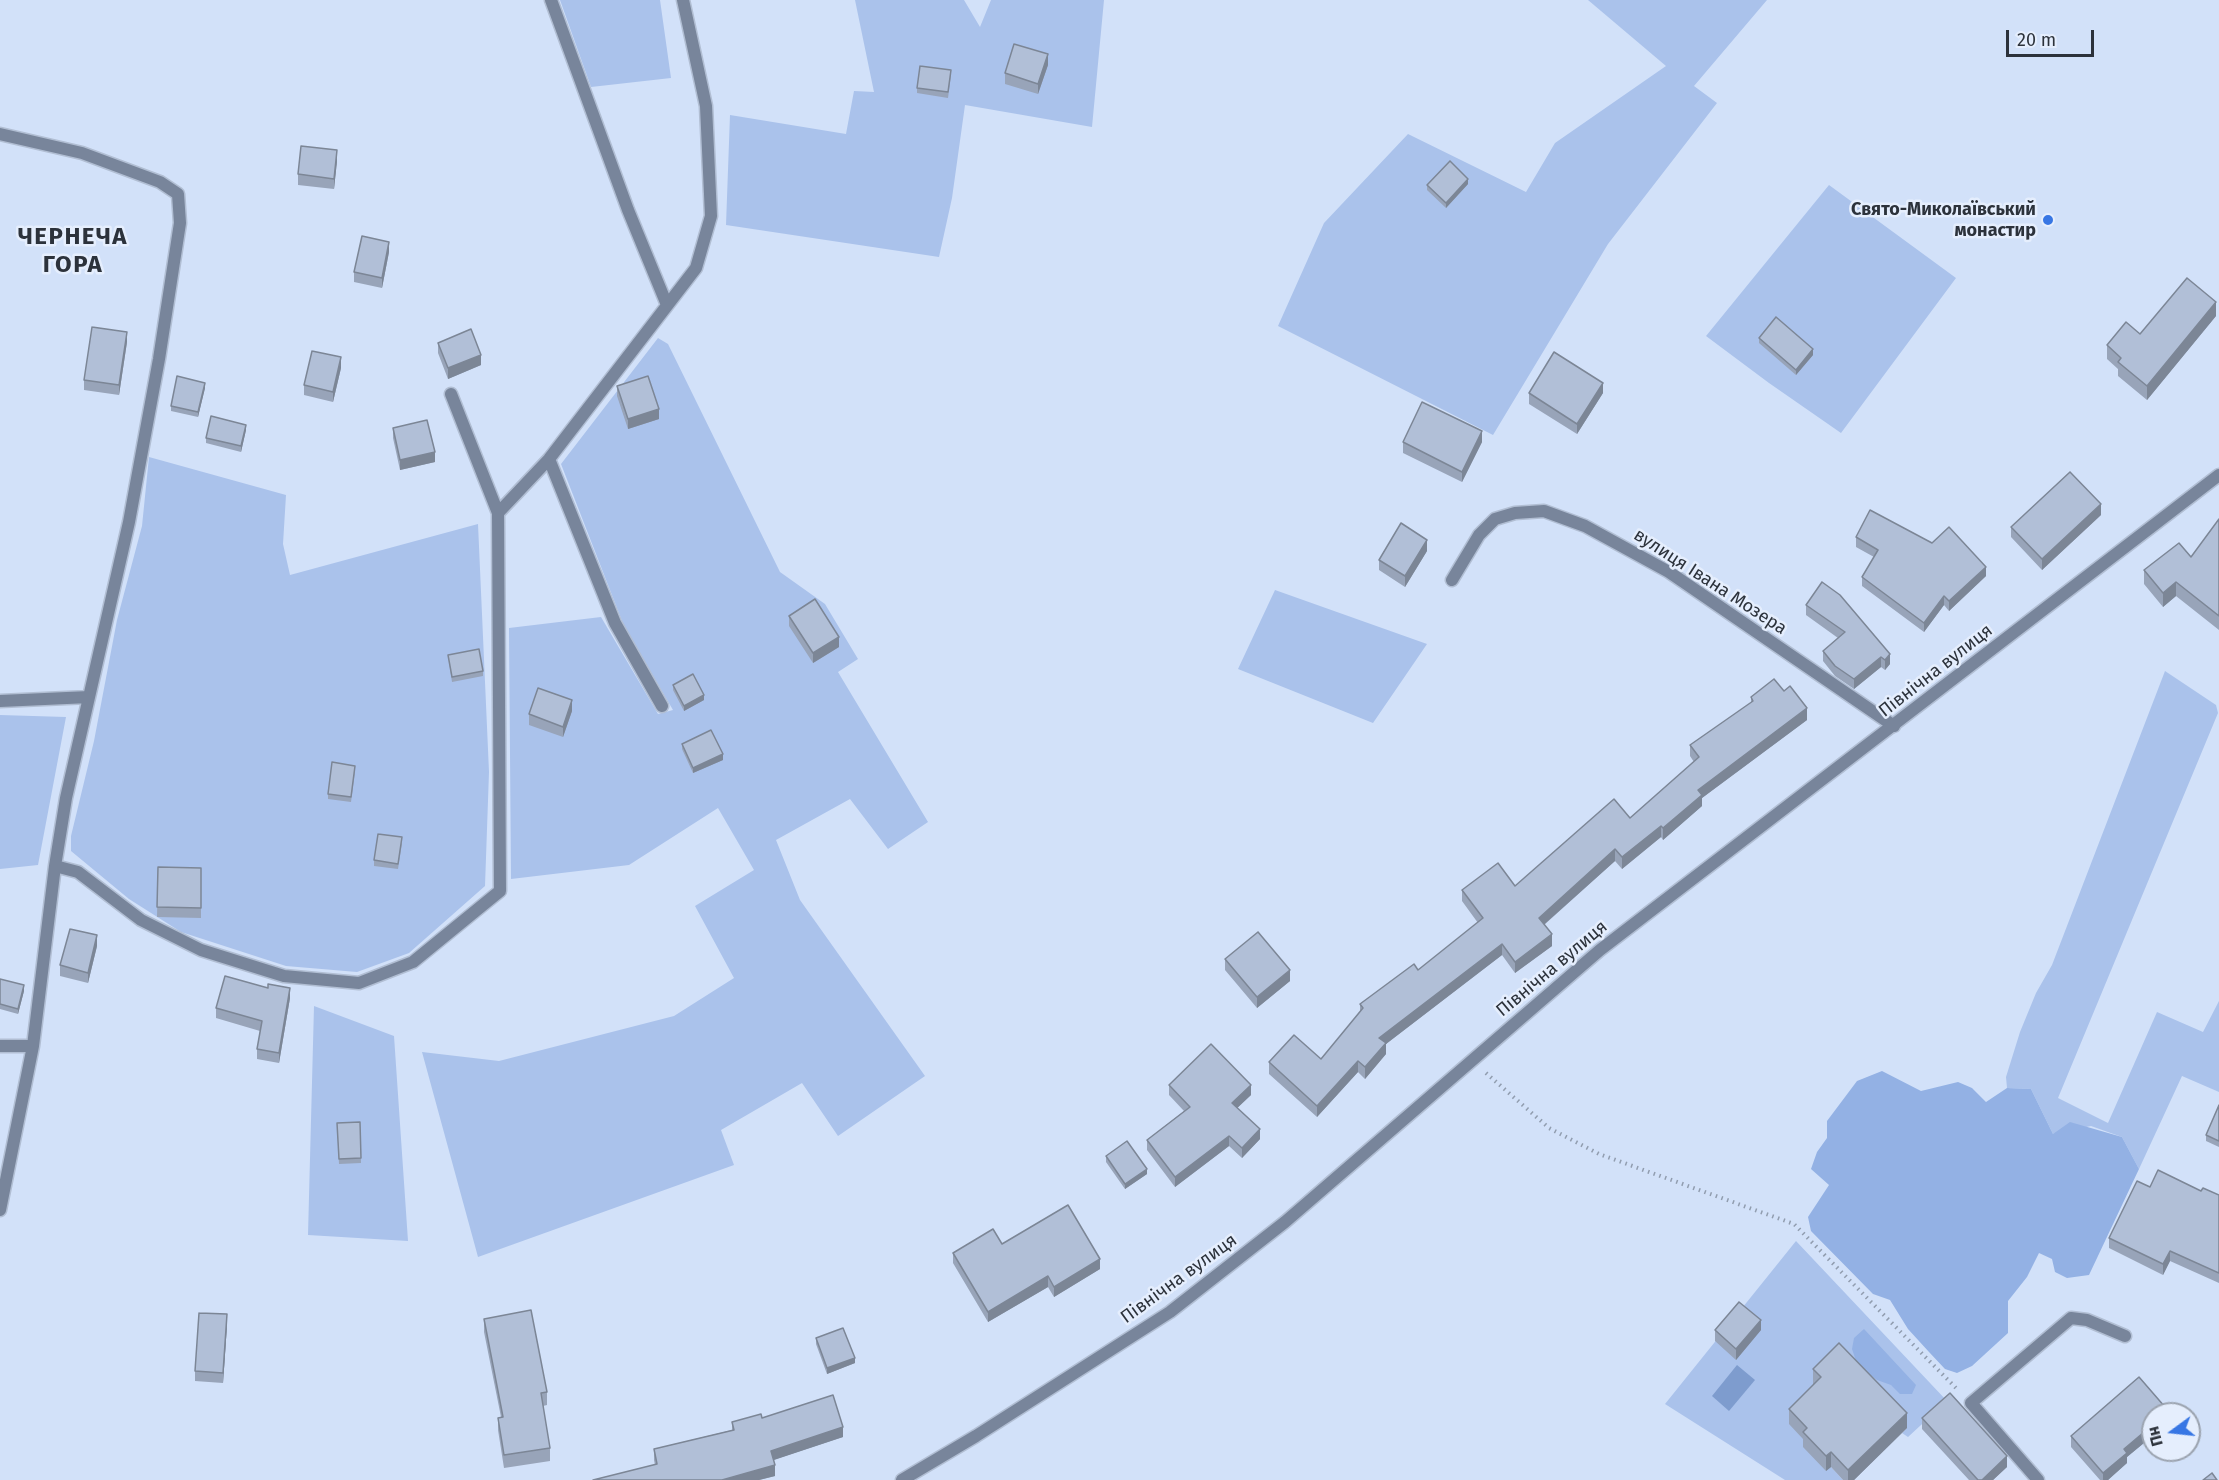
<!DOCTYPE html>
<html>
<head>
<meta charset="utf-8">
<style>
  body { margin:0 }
  #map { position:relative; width:2219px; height:1480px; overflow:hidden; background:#d2e1f9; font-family:"Fira Sans",sans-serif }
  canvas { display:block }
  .north { position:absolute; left:2141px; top:1402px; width:60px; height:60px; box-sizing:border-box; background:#e5eefd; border:2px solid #9ba3af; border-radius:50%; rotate:255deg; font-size:16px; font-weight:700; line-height:24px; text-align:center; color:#2c323b }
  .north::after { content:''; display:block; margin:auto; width:21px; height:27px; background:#3776e4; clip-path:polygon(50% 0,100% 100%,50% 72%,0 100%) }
  .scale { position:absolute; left:2006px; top:30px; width:88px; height:27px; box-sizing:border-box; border:3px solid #2c323b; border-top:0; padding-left:8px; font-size:18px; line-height:21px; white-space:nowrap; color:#2c323b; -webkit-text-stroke:4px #e5eefd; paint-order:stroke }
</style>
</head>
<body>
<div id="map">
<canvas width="2219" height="1480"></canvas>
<div class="north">Пн</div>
<div class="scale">20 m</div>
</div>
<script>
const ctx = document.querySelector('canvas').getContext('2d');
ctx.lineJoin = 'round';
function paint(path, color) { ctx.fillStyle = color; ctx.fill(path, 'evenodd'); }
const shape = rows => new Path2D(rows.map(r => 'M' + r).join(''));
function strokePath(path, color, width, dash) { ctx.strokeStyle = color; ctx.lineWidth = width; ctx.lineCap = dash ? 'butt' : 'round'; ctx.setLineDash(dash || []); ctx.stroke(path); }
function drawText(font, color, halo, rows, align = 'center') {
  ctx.font = font + ' "Fira Sans",sans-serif'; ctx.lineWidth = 5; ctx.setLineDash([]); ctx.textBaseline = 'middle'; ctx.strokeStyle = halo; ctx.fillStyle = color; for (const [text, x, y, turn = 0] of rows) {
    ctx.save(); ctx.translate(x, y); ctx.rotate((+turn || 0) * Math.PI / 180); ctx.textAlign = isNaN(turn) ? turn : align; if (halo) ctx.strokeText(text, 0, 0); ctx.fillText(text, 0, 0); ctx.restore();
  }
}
paint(shape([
  [560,0,660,0,671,78,591,87],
  [855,0,964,0,980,27,991,0,1104,0,1092,127,965,105,952,198,939,257,726,225,730,115,846,134,854,91,874,92],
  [1588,0,1767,0,1694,86,1717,103,1608,244,1493,435,1278,326,1324,223,1408,134,1526,192,1555,143,1666,66],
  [1829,185,1956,278,1841,433,1769,383,1706,336],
  [658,338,668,344,780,572,825,604,858,659,838,672,928,822,888,849,850,799,776,840,800,900,925,1076,838,1136,802,1083,721,1130,734,1165,478,1257,422,1052,499,1061,674,1016,734,978,695,906,754,870,718,808,629,865,511,879,509,628,601,617,658,714,673,710,624,626,561,464],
  [149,457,286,495,283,544,290,575,478,524,489,772,485,886,409,953,357,972,286,966,181,932,129,899,71,851,71,836,94,741,117,620,142,526],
  [1275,590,1427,644,1373,723,1238,669],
  [2165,671,2216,705,2218,713,2058,1098,2108,1123,2157,1012,2203,1032,2219,1001,2219,1092,2182,1076,2139,1169,2122,1137,2091,1126,2053,1134,2031,1089,2007,1088,2006,1077,2020,1032,2036,993,2052,965],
  [0,715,66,717,38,865,0,869],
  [314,1006,394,1036,408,1241,308,1235],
  [1796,1241,1947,1401,1908,1437,1902,1433,1907,1428,1821,1393,1831,1467,1843,1480,1785,1480,1665,1404]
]), '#aac2eb');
paint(shape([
  [1882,1071,1921,1091,1958,1082,1972,1088,1986,1102,2007,1088,2031,1089,2053,1134,2070,1122,2122,1137,2139,1169,2089,1275,2067,1278,2055,1272,2052,1259,2039,1253,2027,1277,2008,1301,2008,1333,1972,1366,1957,1373,1945,1369,1929,1352,1908,1329,1890,1300,1873,1294,1811,1231,1808,1217,1829,1185,1811,1169,1817,1152,1827,1138,1827,1121,1857,1081],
  [1864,1329,1916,1385,1912,1394,1900,1394,1891,1385,1877,1380,1857,1364,1852,1349,1854,1338]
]), '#93b1e4');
paint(shape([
  [1737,1365,1755,1380,1729,1411,1712,1396]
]), '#7e9cce');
const minor = shape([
  [551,0,628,210,667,305],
  [0,134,82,153,160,182,178,194,180,223,159,359,129,522,66,798,55,866,33,1046,0,1210],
  [549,459,615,623,662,706],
  [498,513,549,459,696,268,711,216,706,106,683,0],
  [1452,580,1479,535,1495,519,1515,513,1544,511,1585,526,1669,572,1894,726],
  [0,701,89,697],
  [55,866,78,872,141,920,201,950,284,976,359,983,413,962,500,891,498,513,451,394],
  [0,1046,33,1046],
  [2038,1480,1971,1403,2071,1318,2087,1320,2125,1336]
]);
const tertiary = shape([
  [902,1480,976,1436,1170,1312,1285,1222,1600,950,2219,475]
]);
strokePath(minor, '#b1bed3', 15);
strokePath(tertiary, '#b1bed3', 15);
strokePath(shape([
  [1486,1073,1549,1128,1599,1154,1794,1224,1958,1390]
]), '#919daf', 4, [1.5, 4.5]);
strokePath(minor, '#78859b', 12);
strokePath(tertiary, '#78859b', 12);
paint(shape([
  [1048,65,1038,94,1005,84,1005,73],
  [951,75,948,98,917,93,917,88],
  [337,161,334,189,298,185,298,174],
  [1468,184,1446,208,1427,190,1427,185],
  [389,252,382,288,354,282,354,272],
  [2216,316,2147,400,2118,376,2118,369,2107,359,2107,345,2140,334],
  [1759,338,1813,355,1796,375,1759,343],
  [127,342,119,395,84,390,84,380],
  [438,343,481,365,448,379,438,353],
  [341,368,333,402,304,395,304,385],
  [617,386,659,419,628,429,617,396],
  [205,388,198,417,171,411,171,406],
  [1529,393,1603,393,1577,434,1529,404],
  [393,428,435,462,400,470,393,438],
  [246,430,241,452,206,443,206,438],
  [1403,442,1482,442,1462,482,1403,453],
  [2101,515,2042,570,2011,537,2011,527],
  [2219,519,2219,630,2176,596,2163,607,2144,584,2144,570,2191,557],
  [1856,537,1986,576,1949,611,1944,605,1924,632,1862,586,1862,577,1874,557,1856,547],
  [1427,551,1405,587,1379,570,1379,560],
  [1822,582,1890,664,1885,670,1881,667,1854,689,1835,676,1823,661,1823,651,1838,638,1806,615,1806,605],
  [789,616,839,647,813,663,789,626],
  [448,655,483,671,483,676,452,682],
  [673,685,704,700,684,711,673,690],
  [1751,697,1807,720,1702,798,1702,806,1663,840,1661,837,1622,869,1615,861,1544,925,1552,946,1515,973,1502,955,1386,1044,1386,1054,1365,1079,1358,1072,1317,1117,1269,1074,1269,1062,1321,1059,1360,1012,1360,1004,1418,970,1478,923,1462,901,1462,890,1515,886,1630,818,1694,762,1690,756,1690,745,1751,703],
  [572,711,563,737,529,725,529,714],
  [682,744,723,760,693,773,682,749],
  [355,771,351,802,328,799,328,794],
  [402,843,398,869,374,866,374,860],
  [158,867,201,868,201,918,157,917],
  [97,946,88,983,60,976,60,965],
  [1225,959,1290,981,1257,1008,1225,970],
  [0,979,24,991,18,1014,0,1009],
  [290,998,279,1063,257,1059,257,1049,260,1031,216,1018,216,1008],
  [1169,1085,1251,1095,1237,1108,1260,1139,1242,1158,1229,1146,1175,1187,1147,1150,1147,1140,1184,1111,1169,1095],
  [2219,1105,2219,1147,2206,1141,2206,1135],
  [360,1122,361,1163,339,1164,337,1123],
  [1106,1156,1147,1174,1125,1189,1106,1162],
  [2150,1187,2201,1191,2219,1195,2219,1283,2170,1261,2163,1275,2109,1248,2109,1238],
  [1002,1244,1100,1269,1054,1297,1048,1287,988,1322,953,1263,953,1253],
  [484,1319,547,1392,547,1405,543,1406,550,1448,550,1461,504,1468,498,1430,498,1418,501,1417,484,1332],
  [227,1325,223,1383,195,1381,195,1371],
  [1715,1330,1761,1330,1736,1360,1715,1341],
  [816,1338,855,1363,827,1374,816,1344],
  [1813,1369,1907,1428,1854,1480,1843,1480,1831,1467,1826,1471,1803,1447,1803,1439,1789,1424,1789,1409,1814,1385,1813,1384],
  [2139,1377,2165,1407,2165,1414,2153,1414,2153,1428,2150,1431,2150,1438,2127,1457,2127,1463,2108,1480,2100,1480,2071,1447,2071,1436],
  [762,1418,843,1437,773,1460,775,1476,759,1480,593,1480,655,1465,654,1460,654,1449,732,1430,732,1422],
  [1922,1418,2007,1467,1993,1480,1969,1480,1922,1429]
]), '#98a4b9');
paint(shape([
  [1048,54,1048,65,1038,94,1038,84],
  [337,150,337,161,334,189,334,179],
  [1468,179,1468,184,1446,208,1446,203],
  [389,242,389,252,382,288,382,278],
  [2216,302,2216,316,2147,400,2147,386],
  [127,332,127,342,119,395,119,385],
  [1813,349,1813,355,1796,375,1796,370],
  [481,355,481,365,448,379,448,368],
  [341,357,341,368,333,402,333,392],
  [205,383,205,388,198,417,198,412],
  [1603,383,1603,393,1577,434,1577,424],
  [659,409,659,419,628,429,628,419],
  [246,425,246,430,241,452,241,446],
  [1482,431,1482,442,1462,482,1462,472],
  [435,452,435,462,400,470,400,460],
  [2101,504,2101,515,2042,570,2042,559],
  [1427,540,1427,551,1405,587,1405,576],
  [1986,567,1986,576,1949,611,1949,601],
  [2176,582,2176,596,2163,607,2163,593],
  [1944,596,1944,605,1924,632,1924,623],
  [839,637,839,647,813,663,813,653],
  [1890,654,1890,664,1885,670,1885,660],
  [1881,657,1881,667,1854,689,1854,679],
  [704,695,704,700,684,711,684,706],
  [572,700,572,711,563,737,563,727],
  [1807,708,1807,720,1702,798,1702,806,1663,840,1663,828,1698,790],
  [723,754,723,760,693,773,693,768],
  [1661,826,1661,837,1622,869,1622,857],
  [1615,849,1615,861,1539,929,1539,918],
  [1552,934,1552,946,1515,973,1515,962],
  [97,935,97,946,88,983,88,973],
  [1502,944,1502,955,1386,1044,1386,1054,1365,1079,1365,1067,1379,1038],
  [1290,970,1290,981,1257,1008,1257,997],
  [24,985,24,991,18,1014,18,1009],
  [290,988,290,998,279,1063,279,1053],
  [1358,1061,1358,1072,1317,1117,1317,1106],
  [1251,1085,1251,1095,1232,1113,1232,1103],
  [1260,1129,1260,1139,1242,1158,1242,1148],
  [1229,1136,1229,1146,1175,1187,1175,1177],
  [1147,1169,1147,1174,1125,1189,1125,1184],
  [2170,1251,2170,1261,2163,1275,2163,1264],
  [1100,1259,1100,1269,1054,1297,1054,1287],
  [1048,1276,1048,1287,988,1322,988,1312],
  [227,1314,227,1325,223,1383,223,1373],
  [1761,1320,1761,1330,1736,1360,1736,1349],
  [855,1358,855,1363,827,1374,827,1368],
  [2165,1407,2165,1414,2157,1414],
  [1907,1413,1907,1428,1854,1480,1848,1480,1848,1470],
  [2153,1418,2153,1428,2150,1431,2150,1438,2127,1457,2127,1463,2108,1480,2103,1480,2103,1473,2146,1424],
  [843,1427,843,1437,771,1461,771,1451],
  [1831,1452,1831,1467,1826,1471,1826,1456],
  [2007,1456,2007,1467,1993,1480,1982,1480],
  [775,1465,775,1476,759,1480,722,1480]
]), '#7c8696');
const building = shape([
  [1014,44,1048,54,1038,84,1005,73,1014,44],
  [920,66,951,70,948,92,917,88,920,66],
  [301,146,337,150,334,179,298,174,301,146],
  [1450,161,1468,179,1446,203,1427,185,1450,161],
  [362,236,389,242,382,278,354,272,362,236],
  [2187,278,2216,302,2147,386,2118,362,2121,358,2107,345,2126,322,2140,334,2187,278],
  [1776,317,1813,349,1796,370,1759,338,1776,317],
  [92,327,127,332,119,385,84,380,92,327],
  [471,329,481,355,448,368,438,343,471,329],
  [312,351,341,357,333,392,304,385,312,351],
  [1554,352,1603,383,1577,424,1529,393,1554,352],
  [177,376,205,383,198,412,171,406,177,376],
  [648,376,659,409,628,419,617,386,648,376],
  [1422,402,1482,431,1462,472,1403,442,1422,402],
  [211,416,246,425,241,446,206,438,211,416],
  [427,420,435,452,400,460,393,428,427,420],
  [2070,472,2101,504,2042,559,2011,527,2070,472],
  [1870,510,1932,543,1949,527,1986,567,1949,601,1944,596,1924,623,1862,577,1878,550,1856,537,1870,510],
  [2219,519,2219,616,2176,582,2163,593,2144,570,2179,543,2191,557,2219,519],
  [1401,523,1427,540,1405,576,1379,560,1401,523],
  [1822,582,1840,595,1890,654,1885,660,1881,657,1854,679,1835,666,1823,651,1845,632,1806,605,1822,582],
  [815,599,839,637,813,653,789,616,815,599],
  [479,649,483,671,452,677,448,655,479,649],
  [693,674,704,695,684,706,673,685,693,674],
  [1774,679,1784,691,1790,686,1807,708,1698,790,1702,795,1663,828,1661,826,1622,857,1615,849,1539,918,1552,934,1515,962,1502,944,1379,1038,1386,1043,1365,1067,1358,1061,1317,1106,1269,1062,1294,1035,1321,1059,1363,1008,1360,1004,1414,964,1418,970,1483,918,1462,890,1498,863,1515,886,1614,799,1630,818,1699,757,1690,745,1753,701,1751,697,1774,679],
  [538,688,572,700,563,727,529,714,538,688],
  [711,730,723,754,693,768,682,744,711,730],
  [332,762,355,766,351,797,328,794,332,762],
  [378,834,402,837,398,864,374,860,378,834],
  [158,867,201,868,201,908,157,907,158,867],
  [70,929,97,935,88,973,60,965,70,929],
  [1258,932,1290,970,1257,997,1225,959,1258,932],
  [225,976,268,988,268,984,290,988,279,1053,257,1049,262,1021,216,1008,225,976],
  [0,979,24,985,18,1009,0,1004,0,979],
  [1211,1044,1251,1085,1232,1103,1260,1129,1242,1148,1229,1136,1175,1177,1147,1140,1190,1107,1169,1085,1211,1044],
  [2219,1105,2219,1141,2206,1135,2219,1105],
  [360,1122,361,1158,339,1159,337,1123,360,1122],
  [1127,1141,1147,1169,1125,1184,1106,1156,1127,1141],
  [2158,1170,2201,1191,2203,1188,2219,1195,2219,1273,2170,1251,2163,1264,2109,1238,2137,1181,2150,1187,2158,1170],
  [1068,1205,1100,1259,1054,1287,1048,1276,988,1312,953,1253,993,1229,1002,1244,1068,1205],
  [1739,1302,1761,1320,1736,1349,1715,1330,1739,1302],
  [531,1310,547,1392,541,1393,550,1448,504,1455,498,1418,503,1417,484,1319,531,1310],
  [199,1313,227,1314,223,1373,195,1371,199,1313],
  [843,1328,855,1358,827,1368,816,1338,843,1328],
  [1839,1343,1907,1413,1848,1470,1831,1452,1826,1456,1803,1432,1807,1428,1789,1409,1821,1377,1813,1369,1839,1343],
  [2139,1377,2165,1407,2157,1414,2153,1414,2153,1418,2146,1424,2150,1427,2124,1449,2127,1453,2103,1473,2071,1436,2139,1377],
  [1950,1393,2007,1456,1982,1480,1978,1480,1922,1418,1950,1393],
  [833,1395,843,1427,771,1451,775,1465,722,1480,593,1480,657,1464,654,1449,734,1430,732,1422,761,1414,762,1418,833,1395],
  [2212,1473,2217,1480,2203,1480,2212,1473]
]);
paint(building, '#b1bfd7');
strokePath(building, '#7c8696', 1.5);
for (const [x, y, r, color] of [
  [2048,220,6,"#3776e4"]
]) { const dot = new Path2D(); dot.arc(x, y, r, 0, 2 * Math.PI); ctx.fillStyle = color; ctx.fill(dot); strokePath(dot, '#e5eefd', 2); }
drawText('bold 18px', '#2c323b', '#e5eefd', [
  ["Свято-Миколаївський",2036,210],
  ["монастир",2036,231]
], 'right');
drawText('18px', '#2c323b', '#e5eefd', [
  ["вулиця Івана Мозера",1710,582,33],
  ["Північна вулиця",1936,671,-38],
  ["Північна вулиця",1552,969,-40],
  ["Північна вулиця",1179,1279,-36]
]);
ctx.letterSpacing = '1.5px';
drawText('bold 24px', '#2c323b', '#e5eefd', [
  ["ЧЕРНЕЧА",73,237],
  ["ГОРА",73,265]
]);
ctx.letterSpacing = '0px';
</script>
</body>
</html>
